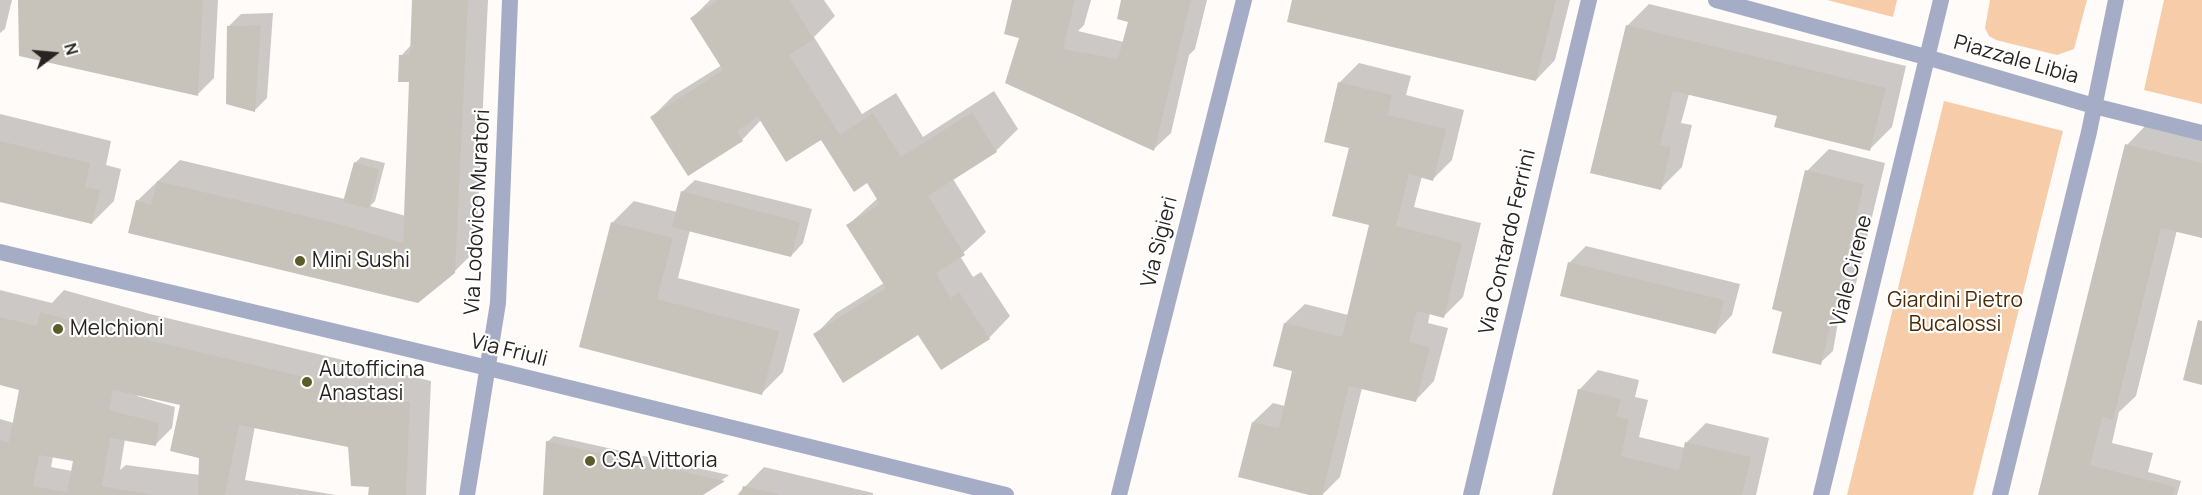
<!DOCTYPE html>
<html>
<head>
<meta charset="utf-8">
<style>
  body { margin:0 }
  #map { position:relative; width:2202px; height:495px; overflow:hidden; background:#fefbf8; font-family:Manrope,sans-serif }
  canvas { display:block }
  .north { position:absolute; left:24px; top:24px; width:60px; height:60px; -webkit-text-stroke:4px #fff; paint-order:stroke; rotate:74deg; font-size:16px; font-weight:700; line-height:24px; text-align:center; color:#272421 }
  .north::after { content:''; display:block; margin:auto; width:21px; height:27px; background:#272421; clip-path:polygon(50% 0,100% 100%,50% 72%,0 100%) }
</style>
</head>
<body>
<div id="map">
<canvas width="2202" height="495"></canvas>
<div class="north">N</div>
</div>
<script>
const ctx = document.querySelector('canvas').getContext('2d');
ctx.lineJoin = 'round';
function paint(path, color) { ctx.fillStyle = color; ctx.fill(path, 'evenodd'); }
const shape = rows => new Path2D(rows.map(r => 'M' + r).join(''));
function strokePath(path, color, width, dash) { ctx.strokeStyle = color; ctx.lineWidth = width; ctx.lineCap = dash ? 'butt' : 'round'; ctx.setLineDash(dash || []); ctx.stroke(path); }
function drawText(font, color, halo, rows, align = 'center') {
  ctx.font = font + ' Manrope,sans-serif'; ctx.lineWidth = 4.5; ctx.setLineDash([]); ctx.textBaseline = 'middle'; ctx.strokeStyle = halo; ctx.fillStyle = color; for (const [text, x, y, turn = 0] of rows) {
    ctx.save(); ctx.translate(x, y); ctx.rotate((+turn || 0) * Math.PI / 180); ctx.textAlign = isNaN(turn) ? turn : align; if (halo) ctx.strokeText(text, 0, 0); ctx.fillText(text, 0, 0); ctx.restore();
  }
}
paint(shape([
  [1827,0,1897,0,1893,17],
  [1990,0,2087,0,2074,49,2057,55,1996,40,1989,36,1985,28],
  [2164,0,2202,0,2202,104,2144,90],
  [1944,101,2063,131,1973,495,1847,495]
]), '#f7cca8');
paint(shape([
  [0,0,12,0,5,29,0,33],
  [20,0,218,0,214,78,197,95],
  [414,0,488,0,476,250,454,272,137,201,180,160,345,199,355,163,361,157,385,163,375,201,370,206,406,216,411,81,401,56,412,44],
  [710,0,824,0,835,16,814,37,862,114,896,93,923,137,994,91,1018,129,996,151,953,179,986,232,960,256,973,277,981,272,1010,316,989,338,919,333,815,335,836,313,884,283,848,225,878,198,867,181,821,138,761,120,742,140,652,117,674,95,722,65,692,18],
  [1013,0,1091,0,1084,25,1078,31,1124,42,1129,21,1123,0,1207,0,1195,49,1189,55,1171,133,1154,149,1021,37],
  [1293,0,1570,0,1555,60,1536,80],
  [1649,4,1906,66,1892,127,1870,149,1779,115,1689,94,1681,123,1692,125,1682,167,1660,189,1627,26],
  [273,13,267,98,255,110,228,27,241,14],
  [1359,63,1411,76,1406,95,1464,110,1452,160,1433,179,1422,176,1414,207,1481,223,1463,297,1444,316,1430,313,1428,323,1448,328,1434,381,1415,401,1362,388,1340,477,1322,495,1316,495,1253,422,1273,403,1285,406,1294,370,1285,323,1305,304,1348,315,1371,224,1351,147,1326,141,1340,82],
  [0,114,111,141,106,165,121,169,114,201,92,223,0,200],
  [2149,122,2202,135,2202,236,2177,230,2136,396,2119,412,2112,443,2153,453,2148,472,2181,481,2177,495,2040,495,2127,145],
  [1829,149,1885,163,1852,300,1840,311,1833,351,1820,363,1785,311,1807,171],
  [695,180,812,209,803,243,791,256,690,230,678,278,800,309,783,372,761,394,580,346,612,223,634,201,677,212,682,192],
  [1586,246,1740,284,1732,315,1716,332,1569,263],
  [0,290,52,303,64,290,150,314,431,381,426,495,370,495,370,485,350,446,255,426,245,480,336,495,0,495,0,419,14,423,23,383,0,383],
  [138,394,182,403,200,456,200,475,126,465,120,470,125,439,156,444,172,428,175,407,137,396],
  [53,456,74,460,72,471,51,467],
  [1598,370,1639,380,1635,397,1648,400,1639,437,1685,448,1687,442,1706,423,1769,438,1756,495,1554,495,1579,390],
  [554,436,729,475,701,495,545,495,547,442],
  [764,467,873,493,873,495,737,495]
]), '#0003');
paint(shape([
  [18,0,203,0,198,96,19,56],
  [412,0,468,0,455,273,418,303,128,233,136,200,151,204,157,181,339,224,403,243,409,82,398,82,399,55,410,55],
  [718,0,789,0,814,39,789,55,840,135,873,113,901,157,972,112,997,152,928,196,965,255,936,273,951,298,959,292,990,339,941,370,918,335,843,383,813,334,886,288,846,225,880,204,867,183,854,192,821,140,786,162,758,117,737,131,743,141,688,176,650,117,723,70,690,18],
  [1012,0,1075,0,1063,49,1118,59,1128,22,1117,19,1121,0,1191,0,1154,151,1005,83,1019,38,1004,34],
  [1292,0,1556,0,1536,81,1287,22],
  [261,25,255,112,226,104,227,26],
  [1626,25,1886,88,1870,151,1774,127,1777,116,1673,91,1660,145,1671,147,1661,190,1590,173],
  [1338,82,1392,95,1388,115,1446,129,1433,181,1409,174,1396,226,1462,243,1444,318,1417,311,1409,342,1430,347,1416,402,1349,386,1322,495,1309,495,1238,477,1252,422,1279,428,1292,371,1273,366,1284,323,1342,337,1369,225,1332,216,1349,148,1324,142],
  [0,141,90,163,85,187,100,190,92,224,0,202],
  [2125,144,2202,163,2202,238,2161,228,2113,420,2102,417,2090,465,2175,487,2173,495,2038,495],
  [354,162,379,169,369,209,343,202],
  [1805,170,1864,184,1821,365,1772,353,1782,312,1772,309],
  [681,191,800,222,791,257,672,227],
  [611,222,673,238,657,299,779,331,762,395,579,347],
  [1568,262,1724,300,1716,334,1560,296],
  [40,312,128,335,410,402,406,495,368,495,369,487,351,486,348,447,239,425,225,495,198,495,199,458,170,451,180,405,113,390,109,410,159,423,156,446,110,438,102,486,155,495,0,495,0,440,9,442,19,390,0,385,0,317,37,326],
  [39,455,73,461,67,492,33,486],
  [2198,320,2202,321,2202,385,2183,380],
  [1578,389,1621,399,1616,416,1629,419,1621,456,1679,470,1685,442,1751,457,1742,495,1552,495],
  [546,441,725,481,703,495,543,495],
  [743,486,779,494,778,495,740,495]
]), '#c7c2ba');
strokePath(shape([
  [1716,0,1926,57,2094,106,2202,133],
  [0,252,488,368,1006,495],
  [467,495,498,303,510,0],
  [1119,495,1244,0],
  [1471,495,1589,0],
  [1821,495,1941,0],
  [2000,495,2089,132,2116,0]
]), '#a5adc6', 16);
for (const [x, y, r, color] of [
  [300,261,6,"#5a5c29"],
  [58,329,6,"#5a5c29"],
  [307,382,6,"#5a5c29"],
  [590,461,6,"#5a5c29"]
]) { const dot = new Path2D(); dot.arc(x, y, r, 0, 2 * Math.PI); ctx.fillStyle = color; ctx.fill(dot); strokePath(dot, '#fff', 2); }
drawText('21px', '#272421', '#fff', [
  ["Piazzale Libia",2016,60,16],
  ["Via Lodovico Muratori",478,212,-87],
  ["Via Sigieri",1160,242,-76],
  ["Via Contardo Ferrini",1508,242,-77],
  ["Viale Cirene",1852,271,-76],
  ["Via Friuli",509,351,14]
]);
drawText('21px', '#272421', '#fff', [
  ["Mini Sushi",312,261],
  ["Melchioni",70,329],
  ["Autofficina",319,370],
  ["Anastasi",319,394],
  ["CSA Vittoria",602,461]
], 'left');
drawText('21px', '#4c2b07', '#fff', [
  ["Giardini Pietro",1955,301],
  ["Bucalossi",1955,325]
]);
</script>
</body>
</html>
